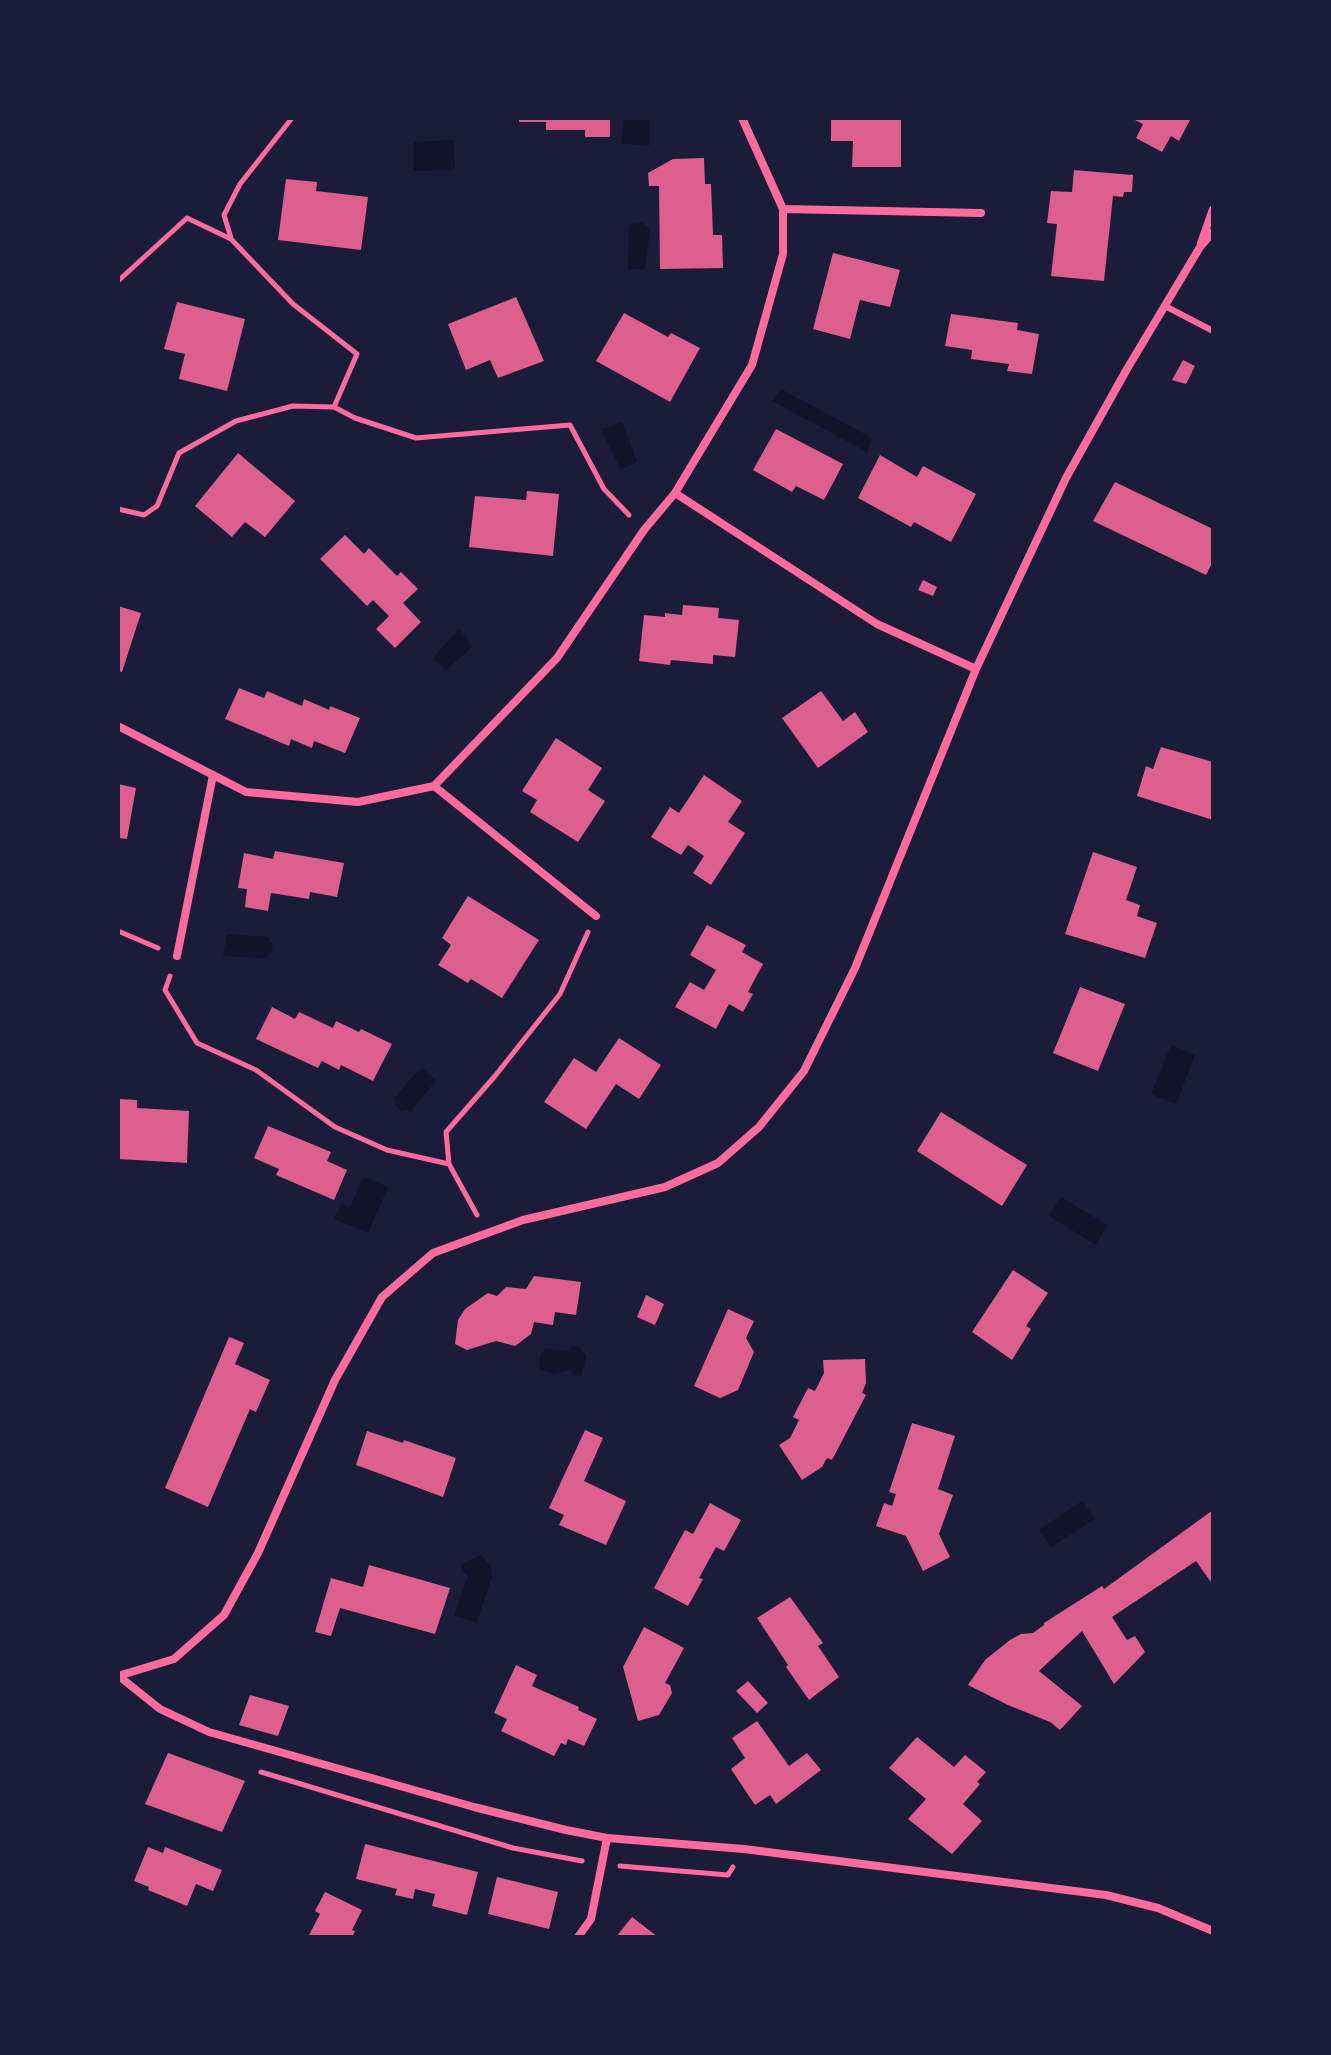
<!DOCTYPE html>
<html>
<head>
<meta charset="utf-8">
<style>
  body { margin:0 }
  #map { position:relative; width:1331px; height:2055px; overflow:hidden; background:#1b1b3a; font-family:Overpass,sans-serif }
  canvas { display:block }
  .frame { position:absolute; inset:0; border:120px solid #1b1b3a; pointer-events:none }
</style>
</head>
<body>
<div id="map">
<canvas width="1331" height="2055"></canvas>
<div class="frame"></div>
</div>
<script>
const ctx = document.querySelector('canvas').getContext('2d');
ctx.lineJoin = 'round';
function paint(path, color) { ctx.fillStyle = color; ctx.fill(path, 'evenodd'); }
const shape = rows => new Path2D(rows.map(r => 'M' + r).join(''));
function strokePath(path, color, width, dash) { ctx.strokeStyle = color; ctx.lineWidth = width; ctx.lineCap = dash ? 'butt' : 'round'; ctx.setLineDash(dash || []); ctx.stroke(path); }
paint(shape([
  [624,118,650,118,649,146,621,143],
  [454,140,455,170,413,171,414,142],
  [643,223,650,230,645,269,628,269,629,226,632,224],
  [781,389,872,438,867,452,772,401],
  [622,422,637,462,621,469,601,430],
  [459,629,473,646,446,670,433,658],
  [227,934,268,937,273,946,271,954,262,958,223,956],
  [1171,1045,1195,1055,1176,1104,1151,1094],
  [422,1068,436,1080,417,1104,410,1111,407,1110,402,1112,395,1105,397,1102,394,1099,414,1075],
  [363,1177,388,1187,368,1233,334,1219,341,1204,350,1208],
  [1061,1197,1107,1225,1096,1245,1049,1216],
  [573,1346,580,1348,586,1356,582,1376,575,1375,568,1370,554,1374,540,1370,539,1362,541,1354,546,1348,565,1351],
  [1082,1501,1095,1519,1051,1547,1039,1530],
  [481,1555,491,1567,492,1577,477,1622,454,1616,468,1576,461,1569,462,1564]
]), '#12122b');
paint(shape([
  [519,118,610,118,610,137,585,137,585,130,546,130,546,122,519,122],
  [831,118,901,118,901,167,852,167,853,141,831,141],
  [1131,118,1191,118,1179,141,1171,136,1162,152,1136,138,1143,124],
  [704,158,705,184,711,184,713,235,722,235,723,268,660,269,659,186,649,186,648,173,673,159],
  [1074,170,1133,175,1132,192,1124,192,1123,197,1113,196,1104,281,1051,276,1057,224,1047,223,1051,191,1072,192],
  [286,179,317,182,316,191,368,197,361,250,278,240],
  [833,253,900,270,890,307,860,300,850,339,813,329],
  [516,297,544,361,498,378,490,360,466,370,448,324],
  [177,302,245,319,227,391,179,379,185,354,164,349],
  [624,313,668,337,671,333,700,348,670,402,596,361],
  [951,314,1018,323,1017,330,1039,334,1032,374,1007,371,1009,364,971,359,972,350,945,346],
  [1183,360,1195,366,1186,384,1172,380],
  [776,429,843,464,824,500,796,486,792,492,753,470],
  [238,453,295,501,265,537,245,522,232,537,195,506],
  [880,455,917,477,923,466,976,494,951,542,914,522,911,527,858,498],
  [1115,482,1213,529,1213,561,1206,575,1093,521],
  [527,491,559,494,553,556,469,547,475,496,526,500],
  [345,535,364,554,369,548,397,576,401,572,418,589,403,603,421,622,395,648,376,629,389,616,373,600,367,606,320,559],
  [923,580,937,587,933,596,918,590],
  [683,605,719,608,718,618,739,620,735,657,713,655,713,664,671,660,670,665,639,661,644,615,665,617,665,613,682,615],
  [118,606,141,613,122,672,118,671],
  [239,688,264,698,267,691,302,706,304,699,329,710,330,706,360,718,345,753,314,741,312,748,291,739,289,746,225,719],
  [821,691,843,721,855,712,868,732,818,768,782,718],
  [556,738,602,768,588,790,605,801,578,842,530,812,537,800,522,791],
  [1161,747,1213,762,1213,820,1137,796,1146,766,1153,769],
  [704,775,742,801,728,822,745,833,711,885,693,873,704,856,688,845,681,855,651,837,670,807,679,813],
  [118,784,136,788,127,839,118,838],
  [275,851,344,863,337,897,310,892,309,899,271,893,268,911,245,907,247,889,238,888,244,853,273,859],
  [1093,852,1137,867,1126,900,1140,905,1137,916,1157,923,1145,958,1065,934],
  [468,896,539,940,502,998,471,979,468,983,438,965,451,945,442,938],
  [707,925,746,945,742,952,763,964,748,992,753,994,743,1012,729,1004,716,1029,675,1007,690,982,704,990,716,970,690,955],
  [1080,987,1125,1004,1098,1071,1053,1053],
  [272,1007,295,1019,299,1012,333,1028,336,1021,359,1032,361,1029,392,1044,373,1081,341,1065,339,1070,322,1061,318,1068,256,1039],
  [619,1038,661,1065,639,1099,616,1084,586,1129,544,1102,574,1058,596,1072],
  [118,1099,137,1100,137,1108,189,1111,187,1163,118,1159],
  [941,1112,1027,1165,1002,1206,917,1151],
  [268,1126,331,1152,327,1161,347,1170,334,1200,276,1175,279,1169,254,1158],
  [1013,1270,1048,1293,1026,1326,1031,1329,1012,1360,972,1332],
  [534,1276,581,1282,576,1315,555,1312,553,1325,534,1322,531,1334,515,1346,496,1341,467,1350,455,1344,458,1320,465,1309,488,1293,497,1296,506,1287,526,1289],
  [646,1295,664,1304,655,1325,637,1317],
  [728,1309,754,1321,746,1338,754,1352,738,1390,720,1398,694,1386],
  [229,1337,244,1343,235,1364,270,1380,256,1412,250,1409,208,1507,165,1488],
  [865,1359,866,1383,862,1393,866,1395,832,1460,827,1458,822,1467,802,1480,779,1445,790,1438,799,1420,793,1417,808,1388,815,1391,824,1373,823,1360],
  [912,1423,955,1436,938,1489,953,1495,939,1534,950,1557,923,1571,906,1536,876,1526,884,1503,892,1506,896,1494,889,1492],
  [585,1430,603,1438,584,1481,626,1501,606,1545,559,1525,564,1515,549,1508],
  [367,1431,403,1443,404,1440,456,1458,443,1497,356,1465],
  [710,1503,741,1520,724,1551,716,1547,699,1578,703,1579,688,1606,654,1588,685,1530,693,1534],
  [1213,1510,1213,1585,1196,1561,1112,1617,1127,1640,1135,1636,1145,1652,1114,1684,1082,1631,1039,1671,1082,1706,1060,1730,1050,1722,1008,1705,968,1685,985,1660,1010,1640,1021,1634,1033,1633,1044,1625,1044,1623,1102,1586,1104,1589],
  [369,1565,450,1588,435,1634,340,1608,331,1636,315,1632,331,1578,363,1587],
  [790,1597,823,1643,818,1646,839,1677,809,1700,786,1667,788,1665,757,1618],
  [644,1627,684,1648,665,1683,670,1685,672,1693,659,1715,638,1721,623,1667],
  [516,1665,537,1675,532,1686,579,1707,578,1710,597,1719,584,1746,568,1739,566,1745,561,1743,554,1756,501,1731,507,1719,494,1713],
  [748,1681,768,1703,757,1713,736,1691],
  [250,1695,289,1706,278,1736,239,1725],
  [757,1721,789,1766,807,1753,821,1770,776,1804,770,1795,755,1805,731,1769,745,1758,732,1738],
  [917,1737,954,1767,965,1755,986,1772,977,1782,980,1784,963,1804,982,1821,952,1854,908,1819,926,1799,889,1768],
  [168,1753,245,1781,222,1832,145,1804],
  [365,1844,478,1872,467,1915,432,1906,435,1894,415,1889,413,1899,395,1895,397,1889,356,1879],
  [148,1847,163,1853,165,1847,222,1870,213,1891,196,1884,187,1906,148,1890,149,1887,134,1881],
  [497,1877,558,1892,549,1929,488,1914],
  [325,1892,362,1910,352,1930,355,1931,352,1937,308,1937,320,1914,315,1911],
  [632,1917,658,1937,616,1937]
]), '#dd5f8e');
strokePath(shape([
  [231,238,224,215,240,184,292,118],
  [118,281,187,218,231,239,293,304,357,354,334,407,293,406,236,421,179,453,157,506,144,515,118,509],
  [334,407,355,418,416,438,570,425,604,489,629,515],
  [118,931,158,948],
  [170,976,165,990,197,1043,256,1070,335,1127,387,1150,449,1164,477,1215],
  [449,1164,446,1132,495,1076,560,994,588,932],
  [261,1772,513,1848,582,1861],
  [620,1866,728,1875,733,1867]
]), '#ff6b9d', 5);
strokePath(shape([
  [1165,306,1213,331]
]), '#ff6b9d', 6);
strokePath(shape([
  [783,209,981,213],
  [1201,243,1213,209],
  [675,493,877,624,976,669],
  [118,726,246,792,358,802,434,786,557,658,644,530,675,493,752,365,783,254,783,209,742,118],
  [434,786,596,916],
  [177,956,213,775],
  [118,1676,174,1659,224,1615,258,1553,335,1380,382,1297,433,1253,523,1220,665,1187,718,1163,759,1127,804,1071,855,968,976,669,1066,478,1127,369,1200,247,1213,232],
  [120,1677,160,1709,209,1732,474,1807,566,1830,607,1838,744,1849,1106,1895,1158,1908,1213,1931],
  [578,1937,591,1919,607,1838]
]), '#ff6b9d', 8);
</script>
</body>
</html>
